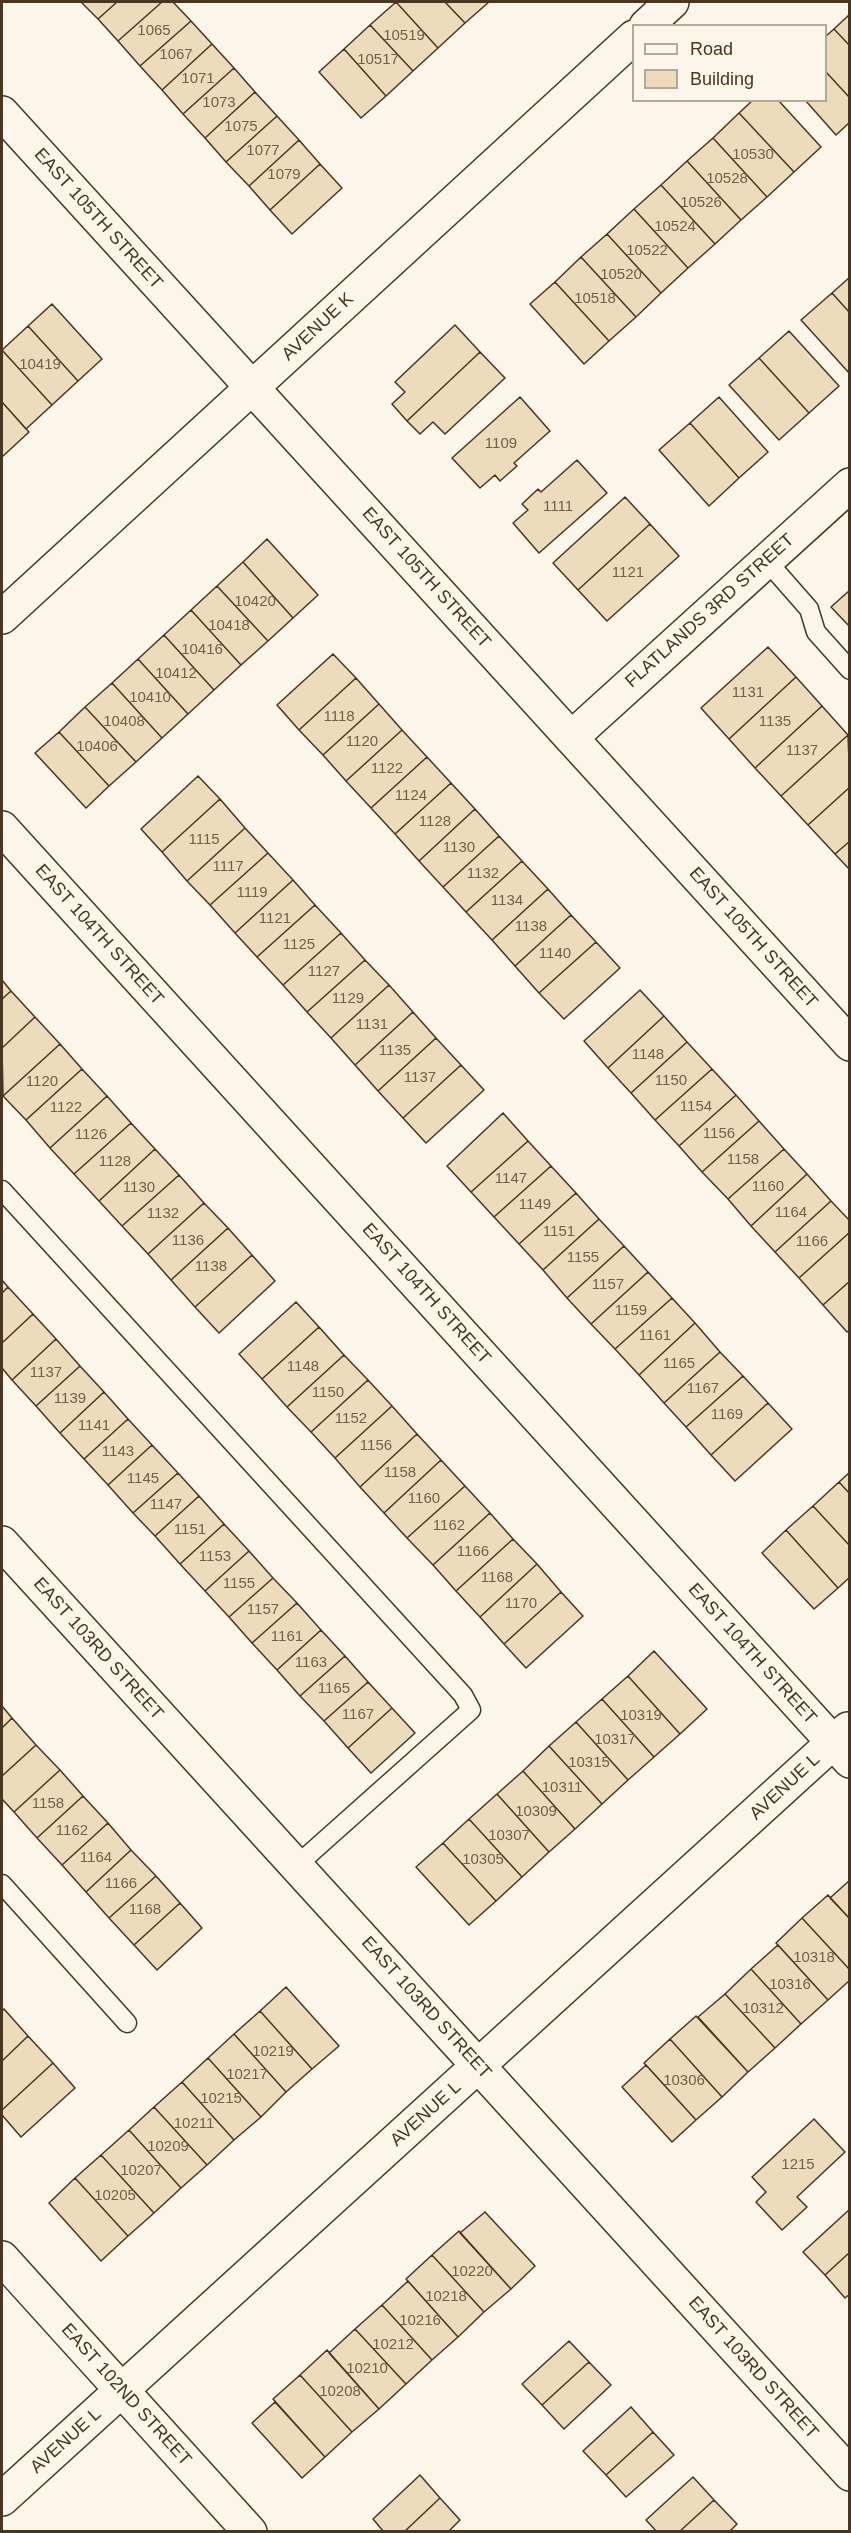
<!DOCTYPE html>
<html>
<head>
<meta charset="utf-8">
<style>
  body { margin:0 }
  #map { position:relative; width:851px; height:2533px; overflow:hidden; background:#fbf6e9; font-family:Arial,sans-serif }
  canvas { display:block }
  .frame { position:absolute; inset:0; border:3px solid #4a3520; pointer-events:none }
  .legend { position:absolute; left:632px; top:24px; width:195px; height:78px; box-sizing:border-box; background:#fbf6e9; border:2px solid #b4a999; margin:0; padding:8px 10px; list-style:none; font-size:18px; color:#4a3520 }
  .legend li { display:flex; align-items:center; gap:12px; height:30px }
  .legend b { width:30px; border:2px solid #b4a999 }
</style>
</head>
<body>
<div id="map">
<canvas width="851" height="2533"></canvas>
<div class="frame"></div>
<ul class="legend">
<li><b style="height:8px;background:#fbf6e9"></b>Road</li>
<li><b style="height:16px;background:#ecdcbc"></b>Building</li>
</ul>
</div>
<script>
const ctx = document.querySelector('canvas').getContext('2d');
ctx.lineJoin = 'round';
function paint(path, color) { ctx.fillStyle = color; ctx.fill(path, 'evenodd'); }
const shape = rows => new Path2D(rows.map(r => 'M' + r).join(''));
function strokePath(path, color, width, dash) { ctx.strokeStyle = color; ctx.lineWidth = width; ctx.lineCap = dash ? 'butt' : 'round'; ctx.setLineDash(dash || []); ctx.stroke(path); }
function drawText(font, color, halo, rows, align = 'center') {
  ctx.font = font + ' Arial,sans-serif'; ctx.lineWidth = 4.5; ctx.setLineDash([]); ctx.textBaseline = 'middle'; ctx.strokeStyle = halo; ctx.fillStyle = color; for (const [text, x, y, turn = 0] of rows) {
    ctx.save(); ctx.translate(x, y); ctx.rotate((+turn || 0) * Math.PI / 180); ctx.textAlign = isNaN(turn) ? turn : align; if (halo) ctx.strokeText(text, 0, 0); ctx.fillText(text, 0, 0); ctx.restore();
  }
}
const building = shape([
  [81,2,117,2,98,19,81,2],
  [117,2,162,2,118,41,98,19,117,2],
  [162,2,173,2,191,21,140,66,118,41,162,2],
  [396,2,438,48,413,71,370,25,396,2],
  [396,2,445,2,465,23,438,48,396,2],
  [445,2,489,2,465,23,445,2],
  [850,14,850,46,834,29,850,14],
  [191,21,212,44,162,90,140,66,191,21],
  [370,25,413,71,386,96,344,49,370,25],
  [834,29,850,46,850,98,826,72,826,36,834,29],
  [212,44,234,68,183,114,162,90,212,44],
  [344,49,386,96,361,118,319,72,344,49],
  [234,68,255,92,205,138,183,114,234,68],
  [826,72,850,98,850,122,836,135,805,100,826,100,826,72],
  [255,92,277,116,226,162,205,138,255,92],
  [753,100,778,100,821,147,794,172,739,113,753,100],
  [739,113,794,172,767,197,713,138,739,113],
  [277,116,299,140,249,186,226,162,277,116],
  [713,138,767,197,741,220,687,161,713,138],
  [299,140,320,164,270,210,249,186,299,140],
  [687,161,741,220,715,244,661,185,687,161],
  [320,164,342,188,292,234,270,210,320,164],
  [661,185,715,244,688,268,634,209,661,185],
  [634,209,688,268,661,293,607,234,634,209],
  [607,234,661,293,636,317,581,257,607,234],
  [581,257,636,317,609,341,555,282,581,257],
  [850,277,850,313,832,293,850,277],
  [555,282,609,341,584,364,530,304,555,282],
  [832,293,850,313,850,374,801,320,832,293],
  [52,304,102,359,78,381,28,326,52,304],
  [455,325,480,352,407,421,392,404,405,392,395,382,455,325],
  [28,326,78,381,52,405,2,350,28,326],
  [789,331,839,386,809,413,759,358,789,331],
  [2,350,52,405,26,429,2,402,2,350],
  [480,352,505,378,445,434,433,422,420,434,407,421,480,352],
  [759,358,809,413,779,440,729,385,759,358],
  [520,397,550,431,514,463,517,466,500,481,495,475,480,488,452,458,520,397],
  [719,397,768,452,739,478,690,423,719,397],
  [2,402,29,432,2,457,2,402],
  [690,423,739,478,709,506,659,450,690,423],
  [577,460,607,493,539,553,513,523,528,510,522,504,538,489,541,492,577,460],
  [625,497,650,524,578,590,553,563,625,497],
  [650,524,679,556,607,621,578,590,650,524],
  [267,539,318,595,293,618,243,562,267,539],
  [243,562,293,618,268,641,217,586,243,562],
  [217,586,268,641,241,665,191,610,217,586],
  [850,590,850,627,831,607,850,590],
  [191,610,241,665,214,690,164,635,191,610],
  [164,635,214,690,188,714,138,659,164,635],
  [768,647,796,677,729,739,701,708,768,647],
  [333,654,356,678,299,730,277,705,333,654],
  [138,659,188,714,162,738,112,683,138,659],
  [796,677,822,706,755,768,729,739,796,677],
  [356,678,379,704,323,755,299,730,356,678],
  [112,683,162,738,136,762,85,707,112,683],
  [379,704,402,730,346,781,323,755,379,704],
  [822,706,848,735,781,796,755,768,822,706],
  [85,707,136,762,109,786,59,732,85,707],
  [402,730,427,757,371,808,346,781,402,730],
  [59,732,109,786,86,808,35,753,59,732],
  [848,735,850,787,808,825,781,796,848,735],
  [427,757,451,783,395,834,371,808,427,757],
  [198,776,220,799,162,852,141,829,198,776],
  [451,783,475,809,419,861,395,834,451,783],
  [850,787,850,841,835,854,808,825,850,787],
  [220,799,245,828,187,881,162,852,220,799],
  [475,809,499,836,443,887,419,861,475,809],
  [245,828,268,853,210,905,187,881,245,828],
  [499,836,522,861,466,912,443,887,499,836],
  [850,841,850,870,835,854,850,841],
  [268,853,293,880,235,933,210,905,268,853],
  [522,861,548,889,492,940,466,912,522,861],
  [293,880,315,905,257,957,235,933,293,880],
  [548,889,571,915,515,966,492,940,548,889],
  [315,905,341,933,283,985,257,957,315,905],
  [571,915,596,942,539,993,515,966,571,915],
  [341,933,365,960,307,1012,283,985,341,933],
  [596,942,620,968,564,1019,539,993,596,942],
  [365,960,389,985,331,1038,307,1012,365,960],
  [2,980,11,991,2,999,2,980],
  [389,985,413,1012,355,1065,331,1038,389,985],
  [640,990,664,1016,608,1068,584,1041,640,990],
  [11,991,35,1017,2,1048,2,999,11,991],
  [413,1012,436,1038,378,1091,355,1065,413,1012],
  [664,1016,687,1042,631,1093,608,1068,664,1016],
  [35,1017,60,1044,3,1096,2,1048,35,1017],
  [436,1038,461,1065,403,1118,378,1091,436,1038],
  [687,1042,712,1069,655,1120,631,1093,687,1042],
  [60,1044,82,1069,26,1120,3,1096,60,1044],
  [461,1065,484,1090,426,1143,403,1118,461,1065],
  [82,1069,107,1096,50,1148,26,1120,82,1069],
  [712,1069,736,1095,679,1146,655,1120,712,1069],
  [736,1095,759,1121,702,1172,679,1146,736,1095],
  [107,1096,131,1123,74,1174,50,1148,107,1096],
  [503,1113,528,1141,471,1192,447,1166,503,1113],
  [759,1121,784,1149,728,1199,702,1172,759,1121],
  [131,1123,155,1149,99,1201,74,1174,131,1123],
  [528,1141,551,1166,494,1217,471,1192,528,1141],
  [155,1149,179,1175,122,1226,99,1201,155,1149],
  [784,1149,807,1174,751,1226,728,1199,784,1149],
  [551,1166,576,1193,519,1244,494,1217,551,1166],
  [807,1174,831,1201,775,1252,751,1226,807,1174],
  [179,1175,204,1203,148,1254,122,1226,179,1175],
  [576,1193,599,1219,543,1270,519,1244,576,1193],
  [831,1201,850,1221,850,1232,799,1278,775,1252,831,1201],
  [204,1203,228,1228,171,1280,148,1254,204,1203],
  [599,1219,624,1246,567,1298,543,1270,599,1219],
  [228,1228,252,1255,195,1307,171,1280,228,1228],
  [850,1232,850,1281,823,1305,799,1278,850,1232],
  [624,1246,648,1272,591,1324,567,1298,624,1246],
  [252,1255,275,1281,219,1333,195,1307,252,1255],
  [648,1272,672,1298,615,1349,591,1324,648,1272],
  [2,1280,8,1287,2,1293,2,1280],
  [850,1281,850,1330,847,1332,823,1305,850,1281],
  [8,1287,33,1314,2,1343,2,1293,8,1287],
  [672,1298,695,1323,639,1375,615,1349,672,1298],
  [296,1302,319,1327,262,1379,239,1354,296,1302],
  [33,1314,56,1339,12,1380,2,1368,2,1343,33,1314],
  [695,1323,720,1352,664,1403,639,1375,695,1323],
  [319,1327,344,1355,287,1407,262,1379,319,1327],
  [56,1339,80,1366,36,1406,12,1380,56,1339],
  [720,1352,743,1376,686,1427,664,1403,720,1352],
  [344,1355,368,1380,311,1432,287,1407,344,1355],
  [80,1366,104,1392,60,1433,36,1406,80,1366],
  [743,1376,768,1403,711,1455,686,1427,743,1376],
  [368,1380,392,1406,335,1458,311,1432,368,1380],
  [104,1392,128,1419,84,1459,60,1433,104,1392],
  [768,1403,792,1429,735,1481,711,1455,768,1403],
  [392,1406,417,1434,360,1487,335,1458,392,1406],
  [128,1419,152,1445,108,1485,84,1459,128,1419],
  [417,1434,441,1460,384,1513,360,1487,417,1434],
  [152,1445,178,1473,133,1513,108,1485,152,1445],
  [441,1460,465,1486,407,1538,384,1513,441,1460],
  [850,1472,850,1494,839,1482,850,1472],
  [178,1473,199,1496,155,1536,133,1513,178,1473],
  [839,1482,850,1494,850,1546,813,1506,839,1482],
  [465,1486,490,1513,433,1565,407,1538,465,1486],
  [199,1496,224,1524,180,1564,155,1536,199,1496],
  [813,1506,850,1546,850,1577,838,1588,786,1530,813,1506],
  [490,1513,513,1539,456,1591,433,1565,490,1513],
  [224,1524,249,1551,205,1591,180,1564,224,1524],
  [786,1530,838,1588,814,1609,762,1553,786,1530],
  [513,1539,537,1564,480,1617,456,1591,513,1539],
  [249,1551,273,1578,229,1617,205,1591,249,1551],
  [537,1564,561,1592,504,1644,480,1617,537,1564],
  [273,1578,297,1603,252,1643,229,1617,273,1578],
  [561,1592,583,1616,526,1668,504,1644,561,1592],
  [297,1603,321,1630,277,1670,252,1643,297,1603],
  [321,1630,345,1656,300,1696,277,1670,321,1630],
  [654,1651,707,1709,680,1734,628,1676,654,1651],
  [345,1656,368,1682,324,1721,300,1696,345,1656],
  [628,1676,680,1734,654,1757,602,1699,628,1676],
  [368,1682,392,1708,348,1748,324,1721,368,1682],
  [602,1699,654,1757,628,1780,576,1722,602,1699],
  [2,1706,12,1718,2,1728,2,1706],
  [392,1708,415,1733,371,1773,348,1748,392,1708],
  [12,1718,36,1745,2,1776,2,1728,12,1718],
  [576,1722,628,1780,602,1804,549,1746,576,1722],
  [36,1745,60,1770,14,1812,2,1799,2,1776,36,1745],
  [549,1746,602,1804,575,1829,523,1771,549,1746],
  [60,1770,83,1796,37,1838,14,1812,60,1770],
  [523,1771,575,1829,549,1852,497,1794,523,1771],
  [497,1794,549,1852,522,1877,469,1819,497,1794],
  [83,1796,108,1823,62,1865,37,1838,83,1796],
  [469,1819,522,1877,496,1901,443,1843,469,1819],
  [108,1823,131,1850,86,1892,62,1865,108,1823],
  [443,1843,496,1901,469,1925,416,1867,443,1843],
  [131,1850,156,1876,109,1918,86,1892,131,1850],
  [156,1876,180,1903,134,1945,109,1918,156,1876],
  [850,1880,850,1919,830,1898,850,1880],
  [828,1895,850,1919,850,1970,802,1918,828,1895],
  [180,1903,202,1928,157,1970,134,1945,180,1903],
  [802,1918,850,1970,850,1980,828,2000,776,1943,802,1918],
  [778,1945,828,2000,801,2024,751,1969,778,1945],
  [751,1969,801,2024,775,2048,725,1994,751,1969],
  [286,1987,339,2046,312,2069,260,2011,286,1987],
  [725,1994,775,2048,748,2072,698,2017,725,1994],
  [4,2009,28,2036,2,2061,2,2011,4,2009],
  [260,2011,312,2069,286,2092,234,2034,260,2011],
  [696,2016,748,2072,722,2097,670,2039,696,2016],
  [234,2034,286,2092,261,2117,208,2058,234,2034],
  [28,2036,53,2063,2,2110,2,2061,28,2036],
  [670,2039,722,2097,696,2120,644,2063,670,2039],
  [208,2058,261,2117,234,2140,182,2082,208,2058],
  [53,2063,75,2088,21,2137,2,2115,2,2110,53,2063],
  [646,2065,696,2120,672,2142,622,2087,646,2065],
  [182,2082,234,2140,207,2165,154,2107,182,2082],
  [154,2107,207,2165,181,2188,129,2130,154,2107],
  [814,2119,845,2152,797,2197,807,2207,782,2230,756,2202,766,2192,752,2177,814,2119],
  [129,2130,181,2188,154,2213,101,2155,129,2130],
  [101,2155,154,2213,128,2236,75,2178,101,2155],
  [75,2178,128,2236,101,2261,49,2203,75,2178],
  [850,2209,850,2252,825,2275,803,2252,850,2209],
  [485,2212,535,2266,511,2289,460,2233,485,2212],
  [459,2231,511,2289,484,2312,432,2255,459,2231],
  [850,2252,850,2294,845,2298,825,2275,850,2252],
  [432,2255,484,2312,458,2337,406,2279,432,2255],
  [408,2281,458,2337,432,2360,382,2305,408,2281],
  [382,2305,432,2360,406,2384,355,2329,382,2305],
  [355,2329,406,2384,379,2409,329,2353,355,2329],
  [569,2341,589,2362,542,2405,522,2384,569,2341],
  [327,2350,379,2409,352,2432,300,2375,327,2350],
  [589,2362,611,2385,564,2429,542,2405,589,2362],
  [300,2375,352,2432,325,2457,273,2399,300,2375],
  [275,2402,325,2457,302,2478,252,2423,275,2402],
  [631,2407,653,2432,606,2475,583,2451,631,2407],
  [653,2432,674,2455,626,2497,606,2475,653,2432],
  [420,2475,440,2498,404,2532,384,2532,373,2519,420,2475],
  [693,2477,714,2500,679,2532,657,2532,646,2520,693,2477],
  [440,2498,460,2520,448,2532,404,2532,440,2498],
  [714,2500,737,2524,729,2532,679,2532,714,2500]
]);
paint(building, '#ecdcbc');
strokePath(building, '#4a3520', 1.5);
const service = shape([
  [766,560,809,609,816,632,850,670],
  [2,1190,463,1695,471,1710,296,1866],
  [2,1884,127,2023]
]);
const minor = shape([
  [646,26,672,2],
  [2,113,850,1044],
  [2,617,634,37],
  [571,738,850,485],
  [2,828,850,1761],
  [2,1543,850,2474],
  [2,2258,250,2532],
  [2,2499,848,1729]
]);
strokePath(service, '#4a3520', 21);
strokePath(minor, '#4a3520', 36);
strokePath(service, '#fbf6e9', 18);
strokePath(minor, '#fbf6e9', 33);
drawText('15px', '#725f47', null, [
  ["1065",154,31],
  ["10519",404,36],
  ["1067",176,55],
  ["10517",378,60],
  ["1071",198,79],
  ["1073",219,103],
  ["1075",241,127],
  ["1077",263,151],
  ["10530",753,155],
  ["1079",284,175],
  ["10528",727,179],
  ["10526",701,203],
  ["10524",675,227],
  ["10522",647,251],
  ["10520",621,275],
  ["10518",595,299],
  ["10419",40,365],
  ["1109",501,444],
  ["1111",558,507],
  ["1121",628,573],
  ["10420",255,602],
  ["10418",229,626],
  ["10416",202,650],
  ["10412",176,674],
  ["1131",748,693],
  ["10410",150,698],
  ["1118",339,717],
  ["10408",124,722],
  ["1135",775,722],
  ["1120",362,742],
  ["10406",97,747],
  ["1137",802,751],
  ["1122",387,769],
  ["1124",411,796],
  ["1128",435,822],
  ["1115",204,840],
  ["1130",459,848],
  ["1117",228,867],
  ["1132",483,874],
  ["1119",252,893],
  ["1134",507,901],
  ["1121",275,919],
  ["1138",531,927],
  ["1125",299,945],
  ["1140",555,954],
  ["1127",324,972],
  ["1129",348,999],
  ["1131",372,1025],
  ["1135",395,1051],
  ["1148",648,1055],
  ["1137",420,1078],
  ["1150",671,1081],
  ["1120",42,1082],
  ["1154",696,1107],
  ["1122",66,1108],
  ["1156",719,1134],
  ["1126",91,1135],
  ["1158",743,1160],
  ["1128",115,1162],
  ["1147",511,1179],
  ["1160",768,1187],
  ["1130",139,1188],
  ["1149",535,1205],
  ["1164",791,1213],
  ["1132",163,1214],
  ["1151",559,1232],
  ["1136",188,1241],
  ["1166",812,1242],
  ["1155",583,1258],
  ["1138",211,1267],
  ["1157",608,1285],
  ["1159",631,1311],
  ["1161",655,1336],
  ["1165",679,1364],
  ["1148",303,1367],
  ["1137",46,1373],
  ["1167",703,1389],
  ["1150",328,1393],
  ["1139",70,1399],
  ["1169",727,1415],
  ["1152",351,1419],
  ["1141",94,1426],
  ["1156",376,1446],
  ["1143",118,1452],
  ["1158",400,1473],
  ["1145",143,1479],
  ["1160",424,1499],
  ["1147",166,1505],
  ["1162",449,1526],
  ["1151",190,1530],
  ["1166",473,1552],
  ["1153",215,1557],
  ["1168",497,1578],
  ["1155",239,1584],
  ["1170",521,1604],
  ["1157",263,1610],
  ["1161",287,1637],
  ["1163",311,1663],
  ["1165",334,1689],
  ["1167",358,1715],
  ["10319",641,1716],
  ["10317",615,1740],
  ["10315",589,1763],
  ["10311",562,1788],
  ["1158",48,1804],
  ["10309",536,1812],
  ["1162",72,1831],
  ["10307",509,1836],
  ["1164",96,1858],
  ["10305",483,1860],
  ["1166",121,1884],
  ["1168",145,1910],
  ["10318",814,1958],
  ["10316",790,1985],
  ["10312",763,2009],
  ["10219",273,2052],
  ["10217",247,2075],
  ["10306",684,2081],
  ["10215",221,2099],
  ["10211",194,2124],
  ["10209",168,2147],
  ["1215",798,2165],
  ["10207",141,2171],
  ["10205",115,2196],
  ["10220",472,2272],
  ["10218",446,2297],
  ["10216",420,2321],
  ["10212",393,2345],
  ["10210",367,2369],
  ["10208",340,2392]
]);
drawText('18px', '#4a3520', '#fbf6e9', [
  ["EAST 105TH STREET",98,219,48],
  ["AVENUE K",318,327,-43],
  ["EAST 105TH STREET",426,578,48],
  ["FLATLANDS 3RD STREET",710,611,-42],
  ["EAST 104TH STREET",99,935,48],
  ["EAST 105TH STREET",753,938,48],
  ["EAST 104TH STREET",426,1294,48],
  ["EAST 103RD STREET",98,1649,48],
  ["EAST 104TH STREET",752,1654,48],
  ["AVENUE L",785,1787,-43],
  ["EAST 103RD STREET",426,2008,48],
  ["AVENUE L",426,2114,-42],
  ["EAST 103RD STREET",753,2368,48],
  ["EAST 102ND STREET",126,2395,48],
  ["AVENUE L",66,2441,-42]
]);
</script>
</body>
</html>
